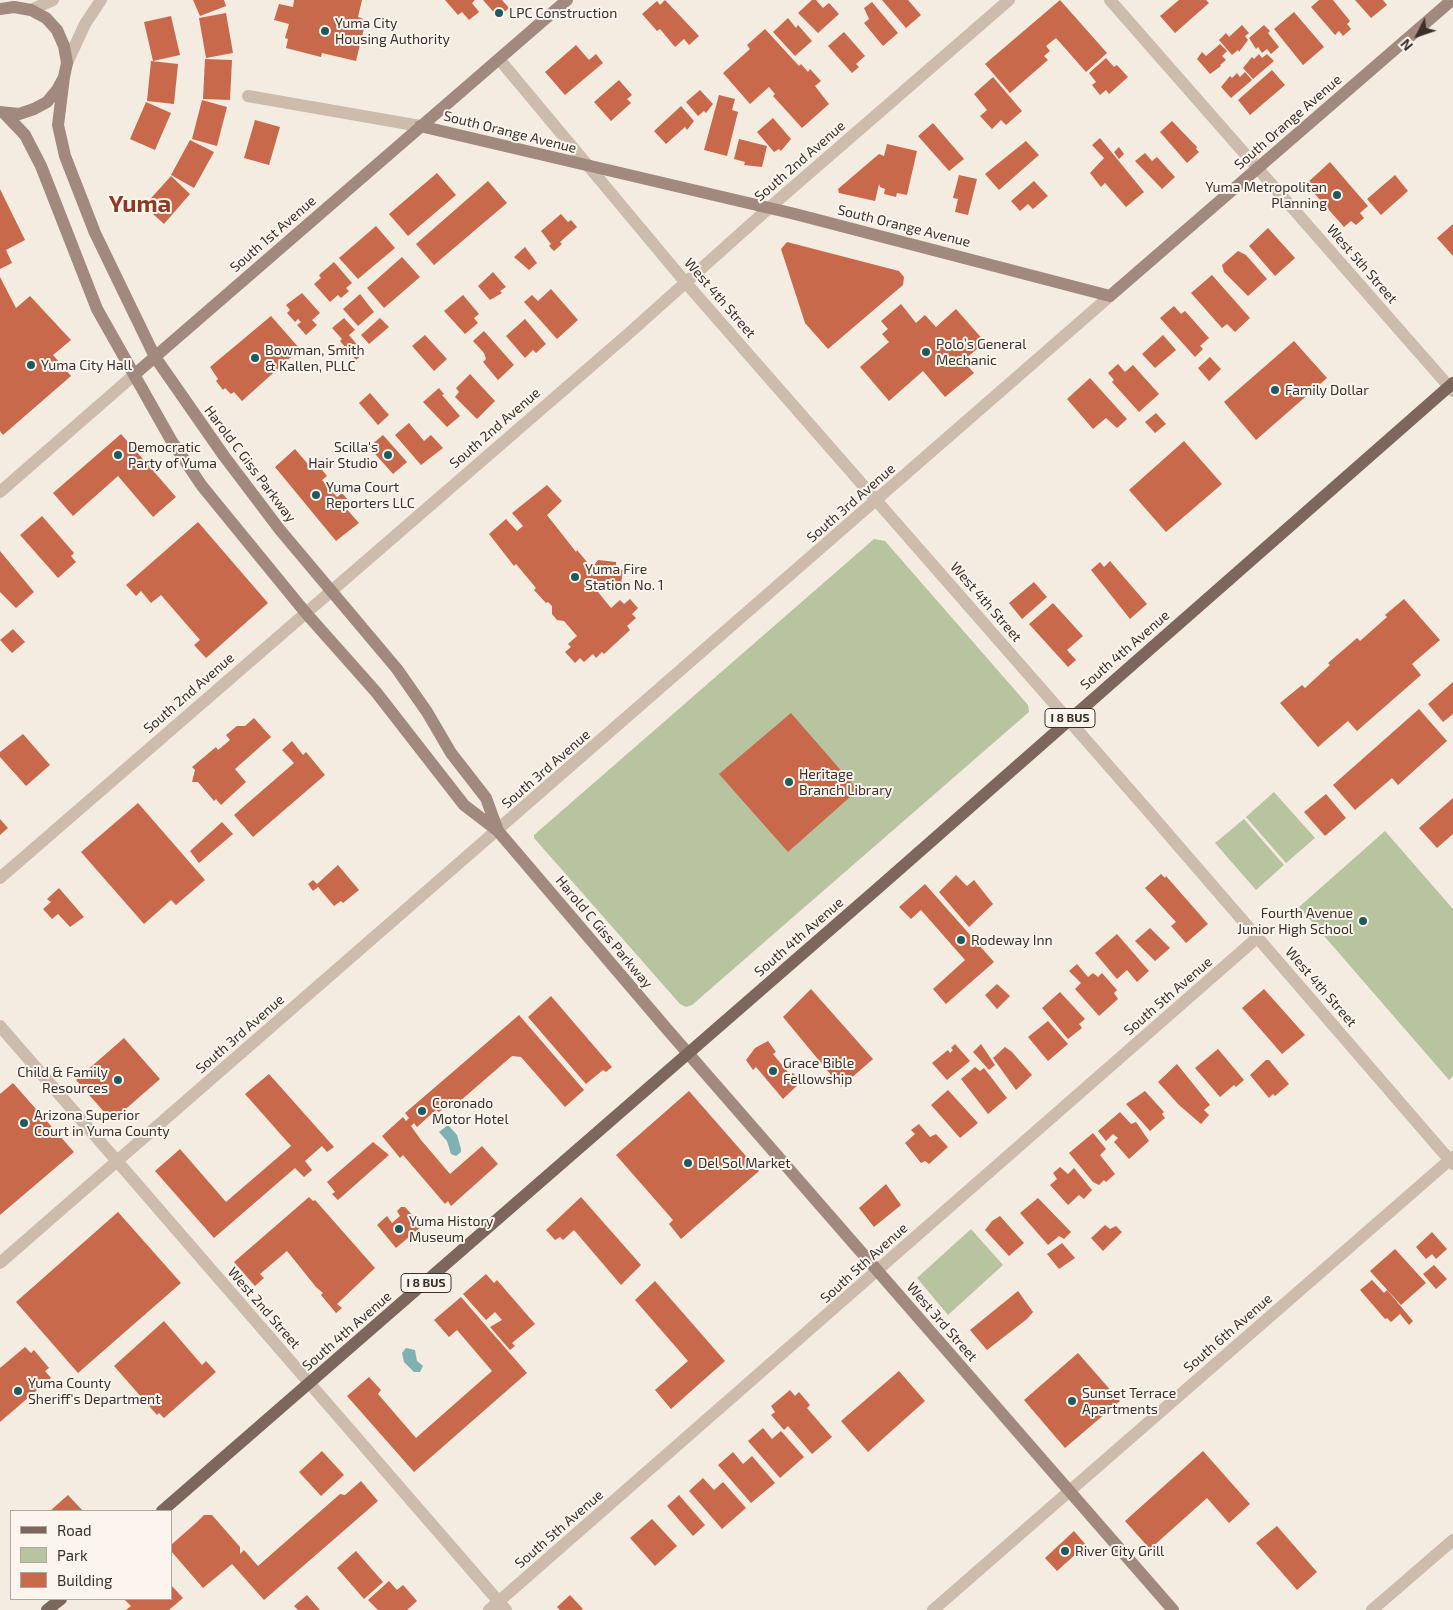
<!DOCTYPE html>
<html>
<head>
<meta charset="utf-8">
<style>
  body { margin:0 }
  #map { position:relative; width:1453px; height:1610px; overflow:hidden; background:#f4ebe1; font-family:"Exo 2",sans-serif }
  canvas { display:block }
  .legend { position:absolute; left:10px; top:1510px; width:162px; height:90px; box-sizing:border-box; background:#fbf5ee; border:1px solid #aea6a0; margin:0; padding:6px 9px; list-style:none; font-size:15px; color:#3b302b }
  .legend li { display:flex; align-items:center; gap:10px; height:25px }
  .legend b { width:25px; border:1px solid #aea6a0 }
  .north { position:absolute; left:1393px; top:10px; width:50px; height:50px; -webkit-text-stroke:4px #fbf5ee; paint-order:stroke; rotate:229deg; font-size:14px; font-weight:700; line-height:20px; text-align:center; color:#3b302b }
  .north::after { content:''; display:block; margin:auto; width:18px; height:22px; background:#3b302b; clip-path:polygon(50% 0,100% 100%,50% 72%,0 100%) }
</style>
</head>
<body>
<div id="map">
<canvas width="1453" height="1610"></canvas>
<ul class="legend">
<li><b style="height:6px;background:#7d675c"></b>Road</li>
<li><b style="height:14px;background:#b8c4a0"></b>Park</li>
<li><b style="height:14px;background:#c8694b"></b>Building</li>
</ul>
<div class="north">N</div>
</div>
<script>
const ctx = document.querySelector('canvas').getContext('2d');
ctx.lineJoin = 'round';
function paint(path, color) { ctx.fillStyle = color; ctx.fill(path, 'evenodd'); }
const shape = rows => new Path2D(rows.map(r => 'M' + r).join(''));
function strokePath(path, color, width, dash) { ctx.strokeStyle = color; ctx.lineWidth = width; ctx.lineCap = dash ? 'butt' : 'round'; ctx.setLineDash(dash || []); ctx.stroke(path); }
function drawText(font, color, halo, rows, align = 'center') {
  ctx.font = font + ' "Exo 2",sans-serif'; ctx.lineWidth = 4; ctx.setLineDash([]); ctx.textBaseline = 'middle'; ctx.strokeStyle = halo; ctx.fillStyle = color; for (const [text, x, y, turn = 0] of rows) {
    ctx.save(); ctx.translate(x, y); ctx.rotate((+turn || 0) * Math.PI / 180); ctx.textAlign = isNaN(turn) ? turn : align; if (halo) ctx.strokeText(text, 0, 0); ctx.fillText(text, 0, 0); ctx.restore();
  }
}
paint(shape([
  [874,539,885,541,1028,705,1029,712,692,1005,686,1007,680,1004,534,838,534,835],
  [1274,792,1315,838,1286,863,1246,817],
  [1244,819,1284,865,1256,890,1215,843],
  [1385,831,1453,909,1453,1076,1449,1080,1299,907],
  [971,1229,1003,1265,948,1315,917,1278]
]), '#b8c4a0');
paint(shape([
  [448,1125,457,1135,461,1149,461,1152,456,1156,451,1154,447,1141,439,1132],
  [406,1348,415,1350,417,1361,423,1366,420,1372,414,1372,404,1362,402,1353]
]), '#7fb0b2');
paint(shape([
  [193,0,224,0,226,6,200,16],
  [294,0,362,0,358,17,366,20,356,61,322,53,321,57,286,48,288,39,285,38,289,24,274,20,279,4,293,7],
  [445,0,475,0,472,3,479,12,469,20,462,12,458,15],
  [483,0,502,0,509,8,498,17],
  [665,0,699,36,689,45,684,39,675,47,660,29,657,31,642,14,657,1,660,5],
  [812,0,816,0,823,8,829,3,839,14,818,33,798,13],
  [882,0,908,0,921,15,906,28],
  [1060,0,1107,53,1086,72,1056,38,1046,46,1050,51,1044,56,1048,60,1010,93,985,64],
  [1179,0,1206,0,1209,3,1175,33,1160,16],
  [1319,0,1333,0,1350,21,1347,24,1351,29,1343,36,1339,31,1335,35,1311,7],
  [1355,0,1383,0,1387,5,1371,18],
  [872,2,898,33,883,46,864,23,869,19,864,8],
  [1294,12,1324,47,1303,65,1274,29],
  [226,13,233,53,206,58,199,18],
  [171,16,180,55,153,61,144,22],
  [788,18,796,28,798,25,812,41,795,56,773,32],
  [1242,25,1249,33,1245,36,1248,40,1239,52,1238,50,1232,55,1219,40,1226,33,1229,37],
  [1264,25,1270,31,1268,33,1279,47,1271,54,1267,49,1262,53,1258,47,1256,49,1249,38],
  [765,29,799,66,801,64,808,72,810,69,821,81,815,86,829,104,802,128,773,96,775,94,769,87,750,104,723,73,750,49,747,45],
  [844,32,865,56,856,64,859,67,852,73,828,46],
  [1220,44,1227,51,1222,56,1226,60,1220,65,1221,66,1210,74,1197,59,1202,52,1206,56],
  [576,45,589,60,596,54,603,63,565,95,545,72],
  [1259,54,1262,58,1267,54,1274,61,1253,79,1243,68,1252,57,1254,59],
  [1106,58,1114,67,1117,65,1128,77,1109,94,1106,90,1100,95,1092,85,1096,82,1089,73],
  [205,59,232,60,230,100,203,99],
  [151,61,178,64,174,104,147,101],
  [1272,70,1285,85,1250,115,1238,100],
  [1245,72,1252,80,1231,98,1221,87,1230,76,1232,78,1237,73,1240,77],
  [993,77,1022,111,1006,125,1001,120,992,129,980,116,987,110,974,94],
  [619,80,632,95,627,99,631,103,611,121,594,102],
  [700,90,713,104,706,113,704,111,698,116,686,102],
  [719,95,735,99,732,110,738,112,727,156,704,150],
  [202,100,227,107,217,146,192,139],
  [146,102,171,113,155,150,130,139],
  [681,106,694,121,687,130,685,127,666,144,654,131],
  [773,118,791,139,781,151,779,149,774,152,757,132],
  [255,120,280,127,269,165,244,158],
  [1172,121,1197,147,1196,149,1199,152,1187,163,1160,132],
  [933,123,964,159,949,171,918,136],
  [1100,138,1144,192,1126,207,1105,183,1101,187,1090,173,1104,158,1092,145],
  [739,139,767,146,762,167,744,165,745,162,734,159],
  [190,140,214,152,194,188,171,175],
  [1026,141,1039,155,999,190,985,174],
  [887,144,917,151,907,195,897,193,896,197,884,194,885,189,880,187,879,184,875,201,839,193,838,189,879,154,884,156],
  [1119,147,1124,154,1119,159,1114,152],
  [1145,153,1152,161,1157,157,1175,177,1162,189,1135,161],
  [1330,162,1368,206,1360,213,1364,218,1356,225,1351,221,1344,227,1306,184],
  [437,173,456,195,408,236,389,214],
  [959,175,977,179,968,215,955,212,958,199,953,198],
  [1395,175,1408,191,1381,215,1367,199],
  [171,176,190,194,164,224,144,206],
  [488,181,507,203,434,265,416,244],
  [1034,181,1048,196,1033,209,1028,204,1020,211,1011,201],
  [0,189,25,240,6,250,12,263,0,269],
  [561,214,568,222,571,220,577,227,560,242,562,244,554,251,549,246,551,244,541,231],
  [1453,224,1453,256,1437,238],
  [376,226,395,248,358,279,339,258],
  [1268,228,1295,258,1275,276,1249,246],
  [787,242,899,271,904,277,903,285,828,349,805,323,781,249],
  [525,247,537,263,529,270,514,257],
  [1238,251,1246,255,1267,279,1248,296,1224,272,1222,265],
  [402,257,420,277,384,308,367,288],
  [334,262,352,283,346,288,349,291,341,298,338,295,330,302,314,284,321,278,319,275],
  [493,272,506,287,500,291,502,293,490,300,478,286],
  [1212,275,1250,318,1235,332,1227,324,1222,328,1191,293],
  [0,277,16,308,30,296,71,340,53,355,71,376,3,435,0,431],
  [551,289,578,320,557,339,524,302,532,295,538,301],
  [302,293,320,313,312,320,317,325,306,335,297,325,301,322,298,319,295,322,287,313,290,310,286,305],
  [360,294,374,312,358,326,343,309],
  [463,295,479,314,474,318,478,323,465,334,444,311],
  [901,304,916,323,925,315,936,327,956,309,985,342,963,361,974,373,945,397,923,371,889,401,860,367,889,342,882,334,888,329,881,321],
  [1174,306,1181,314,1185,311,1209,338,1200,346,1203,349,1195,357,1160,318],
  [271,316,300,349,242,401,234,392,231,394,225,388,223,390,216,381,218,379,210,367],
  [344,318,355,330,349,335,364,353,356,360,340,341,342,339,332,328],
  [380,318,389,327,369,344,361,335],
  [525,319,546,344,536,353,533,350,525,358,506,336],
  [484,331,514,365,498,380,483,362,486,359,484,353,473,341],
  [425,335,447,359,434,371,412,346],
  [1163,335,1176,350,1155,368,1142,354],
  [1294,341,1327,378,1256,440,1224,402],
  [1210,357,1221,369,1209,381,1198,368],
  [1118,364,1125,372,1133,365,1159,394,1139,412,1112,382,1114,380,1108,373],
  [470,374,495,401,477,419,455,397,459,392,456,388],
  [1090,378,1127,419,1117,428,1106,418,1093,429,1067,399],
  [439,388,444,394,442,395,460,416,447,427,423,402],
  [370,393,389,415,378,425,359,403],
  [1156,413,1166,424,1155,433,1145,422],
  [409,423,424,441,431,435,443,448,421,465,395,435],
  [121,434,176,497,153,517,118,476,73,516,53,493],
  [383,435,407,462,393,474,369,447],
  [1184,441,1222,484,1166,532,1129,490],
  [295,449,313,470,318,465,327,476,322,480,337,497,342,493,349,501,344,506,359,523,336,541,275,467],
  [547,485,562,501,547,515,576,552,577,550,592,568,598,560,616,562,616,569,623,570,621,585,607,583,598,592,611,608,620,600,624,604,630,599,638,608,632,614,636,618,627,626,630,630,604,654,602,652,596,658,593,654,584,662,580,658,575,663,565,652,571,647,568,644,577,636,564,621,557,620,552,614,552,606,548,602,546,603,534,590,536,588,516,564,514,566,489,534,506,519,517,531,523,526,512,513],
  [42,516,74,553,71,556,76,562,58,578,20,535],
  [198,522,268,603,206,658,194,645,200,640,161,595,151,603,141,591,136,596,126,585],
  [0,551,34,592,16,608,0,592],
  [1110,561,1147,604,1130,619,1091,570,1100,562,1104,567],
  [1034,582,1047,597,1022,619,1009,603],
  [1404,599,1440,640,1412,664,1421,675,1357,731,1348,721,1318,747,1280,703,1302,685,1305,688,1330,665,1328,663,1357,638,1360,641,1387,617,1385,615],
  [1053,603,1083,636,1067,650,1076,660,1068,667,1029,624],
  [13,629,25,642,12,653,0,640],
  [1453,682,1453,714,1443,722,1428,704],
  [1419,709,1447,741,1398,785,1392,778,1355,810,1333,785],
  [791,713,858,790,788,852,719,774],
  [254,718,271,737,235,769,246,782,221,805,216,799,214,801,198,782,192,782,195,770,192,767,216,747,218,750,230,740,226,735,237,726,245,726],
  [23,734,50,765,26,786,0,757,0,752],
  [292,741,303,755,306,752,325,775,253,837,234,815,294,763,282,750],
  [1326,794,1346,818,1325,836,1304,812],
  [1453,798,1453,834,1437,848,1419,828],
  [138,803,205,880,176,905,171,900,144,924,81,852],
  [0,819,8,828,0,835],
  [222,822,233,834,199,863,190,851],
  [338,865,359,890,343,903,341,901,334,906,318,887,313,891,308,884,313,880,317,884],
  [1161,874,1165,878,1166,876,1208,924,1186,943,1171,926,1176,922,1145,888],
  [956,875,967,886,974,880,993,904,969,927,939,892],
  [925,884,994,962,946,1004,933,989,965,960,921,910,911,919,899,907],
  [59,888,84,917,70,927,58,914,52,919,43,909,51,902,47,899],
  [1150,928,1170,948,1155,961,1135,941],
  [1117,934,1149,971,1137,982,1127,970,1117,979,1095,953],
  [1077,964,1088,977,1093,973,1098,977,1102,973,1117,990,1114,993,1118,999,1099,1016,1075,989,1081,983,1069,971],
  [997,984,1010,996,997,1009,985,995],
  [811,989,873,1059,841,1087,783,1017],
  [1264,989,1305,1035,1282,1054,1242,1008],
  [1060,992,1085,1019,1079,1024,1082,1028,1068,1039,1042,1008],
  [551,996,612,1067,606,1072,603,1070,586,1084,528,1017],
  [519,1015,584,1090,565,1107,521,1057,512,1056,452,1108,449,1104,439,1112,436,1110,417,1127,414,1123,411,1126,421,1140,450,1174,482,1146,498,1164,451,1206,448,1201,445,1204,403,1155,400,1158,382,1136,403,1117,406,1121,409,1118,405,1113],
  [1048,1021,1068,1044,1048,1061,1028,1037],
  [124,1038,160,1079,112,1121,76,1080],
  [768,1041,776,1052,773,1054,790,1075,793,1073,801,1082,783,1099,756,1067,753,1070,746,1060,755,1048],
  [955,1044,970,1061,947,1080,932,1063,948,1050,950,1053,953,1050,951,1048],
  [981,1044,995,1065,989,1070,973,1052],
  [1005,1047,1012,1052,1032,1075,1016,1090,993,1058],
  [1218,1049,1244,1080,1236,1087,1234,1085,1220,1097,1195,1068],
  [1266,1060,1269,1060,1289,1084,1275,1096,1273,1094,1269,1098,1250,1075],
  [1177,1064,1210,1105,1204,1110,1209,1115,1201,1124,1179,1105,1158,1082],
  [975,1067,980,1071,984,1068,1007,1098,988,1114,961,1079],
  [269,1074,334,1147,327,1152,322,1146,305,1161,312,1170,304,1177,295,1168,214,1238,155,1171,180,1149,226,1202,291,1146,245,1094],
  [13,1083,74,1152,0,1215,0,1094],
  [948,1090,978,1123,960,1138,931,1105],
  [689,1091,759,1171,681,1239,669,1224,673,1220,616,1155],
  [1145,1091,1164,1112,1162,1114,1165,1118,1150,1131,1126,1104],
  [1120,1112,1131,1124,1136,1122,1149,1141,1129,1159,1114,1142,1118,1138,1113,1134,1106,1141,1098,1131],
  [919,1124,930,1137,936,1134,948,1147,929,1164,925,1161,921,1163,905,1143,915,1134,911,1130],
  [1093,1133,1106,1149,1100,1155,1115,1174,1106,1182,1104,1180,1099,1185,1093,1182,1069,1153],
  [373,1142,389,1155,338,1200,332,1194,335,1192,327,1182],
  [1060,1167,1068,1174,1074,1168,1092,1190,1084,1199,1079,1195,1068,1205,1050,1185,1057,1179,1053,1173],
  [886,1184,901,1205,874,1227,859,1208],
  [309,1197,313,1201,315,1200,375,1268,337,1304,342,1308,336,1313,321,1295,323,1293,316,1287,287,1251,260,1274,264,1278,255,1286,234,1262],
  [581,1197,641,1265,621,1285,574,1230,563,1240,560,1237,555,1240,546,1230],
  [1038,1198,1071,1232,1064,1239,1059,1236,1048,1245,1020,1213],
  [401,1207,405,1207,422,1226,396,1248,377,1225,387,1216,392,1223,400,1216,397,1211],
  [118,1212,181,1283,78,1373,16,1302],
  [1000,1216,1024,1243,1009,1256,985,1230,992,1221],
  [1105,1225,1110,1229,1116,1226,1122,1232,1103,1251,1091,1238],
  [1432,1232,1447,1249,1436,1259,1432,1254,1426,1259,1416,1247],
  [1062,1243,1075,1258,1059,1269,1047,1254],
  [1395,1249,1426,1283,1401,1305,1370,1271],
  [1434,1265,1447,1279,1436,1289,1423,1274],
  [486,1274,494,1283,497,1280,535,1324,512,1343,515,1346,510,1350,490,1327,502,1320,495,1312,486,1320,463,1294],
  [1372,1280,1384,1293,1387,1290,1413,1321,1409,1325,1400,1314,1391,1322,1387,1318,1385,1319,1360,1290],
  [655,1281,725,1361,671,1409,655,1390,688,1361,635,1300],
  [1018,1291,1033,1312,1027,1319,987,1350,970,1330],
  [461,1297,527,1373,414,1472,347,1396,369,1377,381,1390,378,1394,416,1438,492,1371,457,1330,449,1337,434,1320],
  [164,1321,202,1365,206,1361,216,1372,164,1418,159,1413,157,1415,114,1366],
  [25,1347,31,1353,34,1350,49,1368,45,1371,51,1378,0,1422,0,1368],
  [1078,1353,1120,1401,1065,1448,1024,1400],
  [899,1371,925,1401,868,1452,841,1421],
  [790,1390,795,1396,799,1392,810,1405,807,1408,832,1437,812,1454,788,1426,784,1430,771,1415,775,1412,771,1406],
  [763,1428,772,1439,781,1431,804,1457,780,1478,748,1441],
  [322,1451,344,1475,321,1496,299,1472],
  [1203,1451,1250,1504,1229,1523,1207,1498,1150,1549,1125,1521],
  [733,1452,743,1464,752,1456,775,1483,751,1503,718,1465],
  [703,1478,714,1490,723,1482,746,1508,722,1529,689,1491],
  [361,1481,378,1501,264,1600,232,1564,203,1588,171,1551,171,1545,197,1522,204,1515,212,1515,240,1547,240,1554,244,1550,258,1566,340,1494,345,1495],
  [68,1495,83,1511,50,1511],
  [679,1495,705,1525,693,1536,667,1506],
  [652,1519,677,1546,655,1566,630,1538],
  [1277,1526,1317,1572,1297,1590,1256,1543],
  [1074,1531,1086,1545,1057,1571,1045,1558],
  [356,1551,383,1582,364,1599,337,1568],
  [389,1581,397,1590,403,1585,417,1601,407,1610,378,1610,368,1600],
  [171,1585,183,1598,169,1610,126,1610,131,1606,124,1599,171,1599],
  [307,1595,320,1610,298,1610,294,1606],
  [570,1595,583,1609,581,1610,560,1610,557,1607]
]), '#c8694b');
strokePath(shape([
  [1110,0,1453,391],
  [31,10,53,0],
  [499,59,686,283,1149,812,1453,1164],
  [67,63,85,24,101,0],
  [248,96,420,126],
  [0,492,134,375],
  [0,878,627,335,769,208,1009,0],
  [0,1026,506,1610],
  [0,1263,1110,296],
  [489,1610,1258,937],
  [933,1610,1453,1157],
  [1372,1610,1453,1540]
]), '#cdbbac', 12);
strokePath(shape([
  [0,9,14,7,31,10,46,18,57,30,64,46,67,63,64,77,57,90,47,102,34,109,19,114,0,112],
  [64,77,58,125,65,156,95,233,155,357,224,456,280,530,397,669,427,712,451,753,486,798,498,831],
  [4,113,25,135,41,166,97,309,171,440,202,486,305,612,376,692,464,805,498,831,666,1028,1173,1610],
  [420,126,795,214,1110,296,1452,0],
  [134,375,567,0]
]), '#a18a7d', 12);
strokePath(shape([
  [162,1511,877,889,1453,383],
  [47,1610,61,1599]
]), '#7d675c', 12);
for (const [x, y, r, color] of [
  [499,13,5,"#1f5a5e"],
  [325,31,5,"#1f5a5e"],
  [1337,195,5,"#1f5a5e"],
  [926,352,5,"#1f5a5e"],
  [255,358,5,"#1f5a5e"],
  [31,365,5,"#1f5a5e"],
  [1275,390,5,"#1f5a5e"],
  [118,455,5,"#1f5a5e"],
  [388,455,5,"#1f5a5e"],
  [316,495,5,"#1f5a5e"],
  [575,577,5,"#1f5a5e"],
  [789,782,5,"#1f5a5e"],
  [1363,921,5,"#1f5a5e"],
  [961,940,5,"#1f5a5e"],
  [773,1071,5,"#1f5a5e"],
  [118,1080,5,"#1f5a5e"],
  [422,1111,5,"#1f5a5e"],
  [24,1123,5,"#1f5a5e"],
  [688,1163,5,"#1f5a5e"],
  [399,1229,5,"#1f5a5e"],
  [18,1391,5,"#1f5a5e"],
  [1072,1401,5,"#1f5a5e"],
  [1065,1551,5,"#1f5a5e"]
]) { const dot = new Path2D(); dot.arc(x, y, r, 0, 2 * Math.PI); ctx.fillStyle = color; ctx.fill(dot); strokePath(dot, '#fbf5ee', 2); }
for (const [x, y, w] of [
  [1070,718,50],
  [426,1283,50]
]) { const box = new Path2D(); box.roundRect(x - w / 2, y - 9.5, w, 19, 4); ctx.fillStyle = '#fbf5ee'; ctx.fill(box); strokePath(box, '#3b302b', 1); }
drawText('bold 12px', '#3b302b', null, [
  ["I 8 BUS",1070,718],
  ["I 8 BUS",426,1283]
]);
drawText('14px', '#3b302b', '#fbf5ee', [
  ["LPC Construction",509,13],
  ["Yuma City",335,23],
  ["Housing Authority",335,39],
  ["Yuma Metropolitan",1327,187,"right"],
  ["Planning",1327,203,"right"],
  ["Polo’s General",936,344],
  ["Mechanic",936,360],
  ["Bowman, Smith",265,350],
  ["& Kallen, PLLC",265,366],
  ["Yuma City Hall",41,365],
  ["Family Dollar",1285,390],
  ["Democratic",128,447],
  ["Party of Yuma",128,463],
  ["Scilla's",378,447,"right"],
  ["Hair Studio",378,463,"right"],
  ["Yuma Court",326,487],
  ["Reporters LLC",326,503],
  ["Yuma Fire",585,569],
  ["Station No. 1",585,585],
  ["Heritage",799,774],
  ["Branch Library",799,790],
  ["Fourth Avenue",1353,913,"right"],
  ["Junior High School",1353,929,"right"],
  ["Rodeway Inn",971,940],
  ["Grace Bible",783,1063],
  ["Fellowship",783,1079],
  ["Child & Family",108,1072,"right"],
  ["Resources",108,1088,"right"],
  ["Coronado",432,1103],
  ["Motor Hotel",432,1119],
  ["Arizona Superior",34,1115],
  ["Court in Yuma County",34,1131],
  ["Del Sol Market",698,1163],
  ["Yuma History",409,1221],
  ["Museum",409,1237],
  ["Yuma County",28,1383],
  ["Sheriff's Department",28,1399],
  ["Sunset Terrace",1082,1393],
  ["Apartments",1082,1409],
  ["River City Grill",1075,1551]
], 'left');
drawText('14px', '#3b302b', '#fbf5ee', [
  ["South Orange Avenue",1288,122,-41],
  ["South Orange Avenue",510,132,14],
  ["South 2nd Avenue",800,161,-41],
  ["South Orange Avenue",904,226,14],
  ["South 1st Avenue",273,234,-41],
  ["West 5th Street",1362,264,49],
  ["West 4th Street",720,298,49],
  ["South 2nd Avenue",495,428,-41],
  ["Harold C Giss Parkway",250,464,53],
  ["South 3rd Avenue",851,503,-41],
  ["West 4th Street",986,602,49],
  ["South 4th Avenue",1125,650,-41],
  ["South 2nd Avenue",189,693,-41],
  ["South 3rd Avenue",546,769,-41],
  ["Harold C Giss Parkway",604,932,50],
  ["South 4th Avenue",799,937,-41],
  ["West 4th Street",1321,987,49],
  ["South 5th Avenue",1168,996,-41],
  ["South 3rd Avenue",240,1034,-41],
  ["South 5th Avenue",864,1263,-42],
  ["West 2nd Street",264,1308,49],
  ["West 3rd Street",942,1322,49],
  ["South 4th Avenue",347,1331,-41],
  ["South 6th Avenue",1228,1333,-41],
  ["South 5th Avenue",559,1529,-41]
]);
drawText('bold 24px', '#8c3b22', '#fbf5ee', [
  ["Yuma",140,204]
]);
</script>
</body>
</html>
